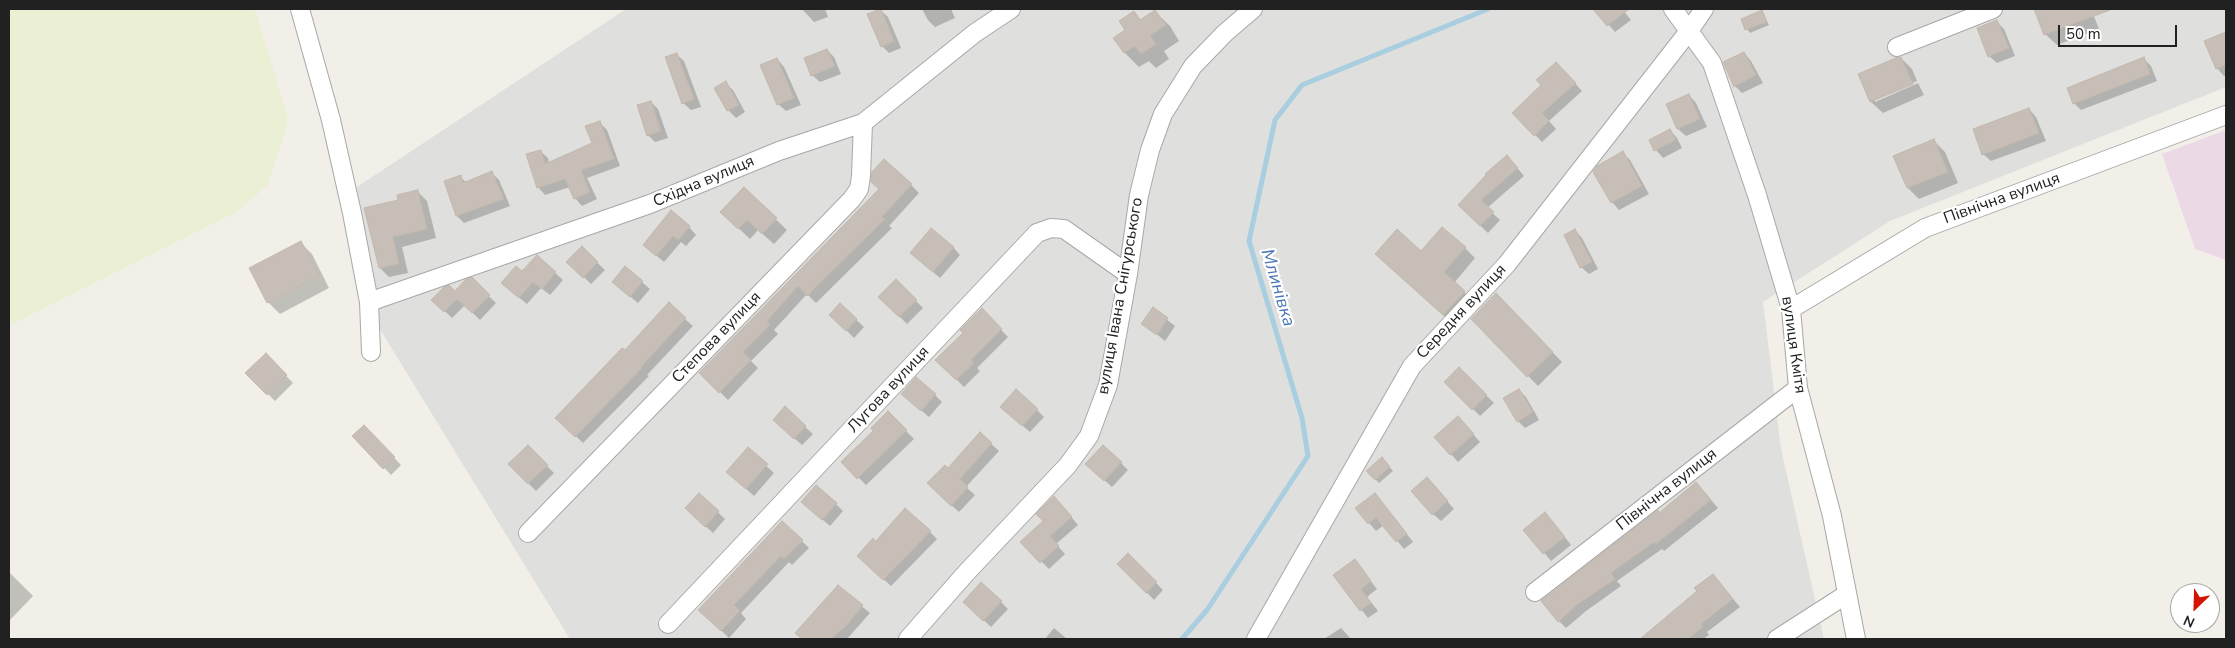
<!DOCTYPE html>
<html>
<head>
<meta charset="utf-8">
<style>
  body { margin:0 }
  #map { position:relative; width:2235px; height:648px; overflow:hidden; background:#f2efe8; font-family:"Nunito Sans",sans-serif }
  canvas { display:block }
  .frame { position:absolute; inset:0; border:10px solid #212121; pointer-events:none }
  .north { position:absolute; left:2170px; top:583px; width:50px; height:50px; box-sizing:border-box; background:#fff; border:1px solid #a6a6a6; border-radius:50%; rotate:204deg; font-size:14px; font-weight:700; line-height:20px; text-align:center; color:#212121 }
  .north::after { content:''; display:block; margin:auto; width:18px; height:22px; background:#d31400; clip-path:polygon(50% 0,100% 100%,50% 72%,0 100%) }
  .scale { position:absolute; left:2058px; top:25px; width:119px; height:22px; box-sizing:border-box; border:2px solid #212121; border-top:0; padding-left:6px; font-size:15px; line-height:18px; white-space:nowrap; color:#212121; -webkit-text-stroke:4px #fff; paint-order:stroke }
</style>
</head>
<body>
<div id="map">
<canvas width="2235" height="648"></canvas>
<div class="frame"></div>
<div class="north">N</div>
<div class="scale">50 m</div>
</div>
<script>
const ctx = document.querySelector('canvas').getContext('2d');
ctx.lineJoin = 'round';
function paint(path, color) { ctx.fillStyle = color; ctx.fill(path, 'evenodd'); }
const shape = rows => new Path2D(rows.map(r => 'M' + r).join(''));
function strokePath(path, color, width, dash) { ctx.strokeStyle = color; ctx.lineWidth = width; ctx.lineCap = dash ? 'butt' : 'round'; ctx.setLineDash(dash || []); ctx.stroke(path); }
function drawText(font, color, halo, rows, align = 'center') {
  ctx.font = font + ' "Nunito Sans",sans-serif'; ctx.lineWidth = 4.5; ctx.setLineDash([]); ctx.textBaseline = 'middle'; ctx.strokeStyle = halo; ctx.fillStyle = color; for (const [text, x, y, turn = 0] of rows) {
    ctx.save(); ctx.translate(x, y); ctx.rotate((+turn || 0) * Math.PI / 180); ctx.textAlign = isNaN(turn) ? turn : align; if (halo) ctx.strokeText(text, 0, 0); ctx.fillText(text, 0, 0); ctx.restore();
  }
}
paint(shape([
  [626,9,2226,9,2226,87,1890,221,1763,302,1781,449,1824,639,570,639,378,326,351,191]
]), '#dfdfde');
paint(shape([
  [2226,130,2226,260,2195,249,2162,154]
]), '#ebdae6');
paint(shape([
  [9,9,255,9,288,118,285,134,267,186,235,213,9,326]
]), '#ebf0d4');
paint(shape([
  [802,9,825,9,828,17,814,22],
  [922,9,951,9,955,18,935,27,928,20],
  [1595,9,1622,9,1631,20,1615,32],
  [2036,9,2091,9,2099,29,2057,45,2045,34],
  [880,10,888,17,901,48,889,53,882,46],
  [1155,12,1170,26,1179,41,1164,51,1169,59,1156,68,1149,61,1139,67,1125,53,1134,13,1141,21],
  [1762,12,1769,25,1750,33,1747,29],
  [1997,22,2004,29,2015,56,1997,63,1989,56],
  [2226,33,2226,75,2224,76,2217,68,2206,41],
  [827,50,834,57,841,74,820,82,812,75],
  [1744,53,1751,61,1763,83,1742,93,1735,86],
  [676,54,684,61,701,107,691,110,683,103],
  [1901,58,1912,69,1917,81,1875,99,1875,102,1918,83,1924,95,1883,113,1871,102,1860,74],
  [777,59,784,67,801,105,786,111,778,104],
  [2144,59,2151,66,2157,81,2081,110,2074,103],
  [1564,71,1582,91,1549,121,1556,129,1542,142,1514,113],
  [725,83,733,90,745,112,736,118,728,110],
  [1689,95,1696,103,1707,127,1686,136,1678,129,1668,105],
  [651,102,658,109,668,138,655,142,648,135],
  [2029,109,2036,117,2046,141,1991,161,1983,154],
  [599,122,607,130,620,166,587,178,597,199,582,206,575,198,570,187,545,195,538,187,540,151,548,158,549,163,593,144],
  [1670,130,1677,138,1682,148,1663,158,1656,150,1650,140],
  [1934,141,1945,152,1958,183,1919,199,1908,188,1895,157],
  [1622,152,1630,160,1649,194,1619,210,1612,202],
  [1514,164,1524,176,1487,208,1500,220,1488,233,1459,205],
  [492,173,499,180,510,206,464,223,457,216,460,177,467,183],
  [911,185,919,193,889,226,892,228,816,303,807,294,774,330,778,334,751,361,758,368,728,400,701,373],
  [744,189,787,230,774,244,758,230,750,239,733,223],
  [418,192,427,201,436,238,402,247,408,273,389,277,380,268,399,201],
  [689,227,696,235,686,246,681,242,664,262,644,245],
  [1575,230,1582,238,1598,269,1589,274,1581,267],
  [301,243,312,254,329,288,280,314,268,302,251,269],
  [953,247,960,255,940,278,919,260],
  [582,248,605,270,591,284,568,262],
  [1465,248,1475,258,1454,283,1475,302,1454,325,1387,264,1422,253],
  [537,257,563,280,550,295,541,288,527,304,510,290],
  [471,279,496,303,480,320,465,305,452,318,433,300,455,293],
  [896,281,923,308,907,324,880,297],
  [642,282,650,289,638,303,621,289],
  [1496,295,1562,362,1538,386,1472,319],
  [840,305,864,327,854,338,838,322],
  [1153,309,1175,326,1165,341,1143,323],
  [982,310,1008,337,977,368,980,371,964,387,937,360,965,333],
  [685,319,693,326,647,375,649,376,583,443,557,418,625,352],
  [266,355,293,383,275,401,247,373],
  [1459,369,1494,403,1480,416,1446,382],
  [1519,390,1526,397,1539,420,1525,428,1518,421],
  [935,395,942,402,929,417,910,401],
  [1037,410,1044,417,1030,432,1009,414],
  [888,413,914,439,866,485,843,462,875,431],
  [1465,425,1480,442,1458,462,1436,437],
  [364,427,401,465,391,475,354,436],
  [782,427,805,427,813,434,802,445],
  [980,434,999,451,966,487,975,495,959,512,936,491,948,469],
  [528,447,554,473,536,491,510,465],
  [748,449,774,473,754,496,735,479],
  [1382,459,1393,471,1379,483,1368,471],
  [1121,463,1128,470,1112,487,1094,471],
  [1434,486,1454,509,1441,521,1433,514],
  [1703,491,1718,508,1664,551,1662,549,1617,581,1621,586,1586,611,1566,628,1559,621,1660,514],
  [699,494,725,519,713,533,686,508],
  [1382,502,1413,542,1404,549,1384,525,1376,531,1357,509],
  [836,504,843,511,830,526,810,509],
  [1061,505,1078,525,1056,544,1065,554,1049,569,1022,542],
  [1552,521,1571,545,1551,561,1525,530],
  [783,523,809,548,792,565,789,562,741,613,746,619,729,638,700,610],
  [930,532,937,539,891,586,866,563,876,543],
  [1128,555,1163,590,1154,600,1119,564],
  [1355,561,1377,589,1367,597,1378,611,1368,618,1335,575],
  [9,572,33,596,9,621],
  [1713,575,1740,607,1707,632,1709,635,1703,639,1642,639,1699,591],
  [838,587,870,613,847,639,803,639,797,633],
  [1001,602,1008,609,991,627,972,609],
  [1054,628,1067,639,1045,639],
  [1341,628,1351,639,1324,639]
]), '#0003');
strokePath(shape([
  [1182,639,1207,610,1308,456,1302,418,1249,241,1275,120,1302,85,1488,9]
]), '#a9cedf', 5);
const building = shape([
  [881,9,894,41,881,47,867,14,881,9],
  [1593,9,1629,9,1607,26,1593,9],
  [2034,9,2110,9,2110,10,2044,35,2034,9],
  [1155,10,1166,25,1150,36,1156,44,1141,54,1135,46,1124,53,1113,38,1125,30,1119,21,1134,11,1140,20,1155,10],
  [1762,10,1767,22,1745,30,1741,19,1762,10],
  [1997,20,2009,48,1988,57,1977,28,1997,20],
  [2226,32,2226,65,2216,69,2204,41,2226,32],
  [827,49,835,66,811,76,804,58,827,49],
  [1744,52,1756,75,1734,87,1723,62,1744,52],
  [677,53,694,99,682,104,665,57,677,53],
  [2144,57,2150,74,2073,104,2067,88,2144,57],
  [777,58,794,98,777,105,760,65,777,58],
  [1896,58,1901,57,1913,84,1870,102,1858,74,1896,58],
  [1556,62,1576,83,1542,113,1549,121,1534,136,1512,113,1541,85,1536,80,1556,62],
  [726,81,739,105,727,111,714,88,726,81],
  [1689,94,1700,119,1677,129,1666,104,1689,94],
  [651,101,661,131,647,136,637,105,651,101],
  [2029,108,2039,133,1982,155,1973,129,2029,108],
  [600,121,614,159,581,170,590,192,574,199,565,179,537,188,526,154,541,150,545,164,592,143,585,126,600,121],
  [1670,129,1676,140,1654,151,1649,140,1670,129],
  [1934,139,1948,172,1907,188,1893,156,1934,139],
  [1623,151,1642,186,1611,203,1593,172,1597,166,1623,151],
  [1507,155,1518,168,1481,200,1494,212,1480,226,1458,205,1486,175,1485,174,1507,155],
  [884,159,912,184,882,217,885,219,807,296,798,286,767,321,770,325,743,352,751,360,719,393,699,373,879,189,871,182,872,172,884,159],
  [492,171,504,199,456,216,444,181,461,175,463,183,492,171],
  [744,187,777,218,762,234,747,220,738,229,720,212,744,187],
  [418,190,427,229,393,237,399,264,379,268,364,208,398,200,397,195,418,190],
  [671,210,690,226,678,240,673,236,656,256,643,245,671,210],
  [1442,227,1466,247,1444,272,1465,291,1443,315,1375,254,1397,229,1421,251,1442,227],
  [931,228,954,247,933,272,910,253,931,228],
  [1575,229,1592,262,1580,268,1564,235,1575,229],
  [301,241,319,276,267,303,249,268,301,241],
  [582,246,598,262,583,278,566,262,582,246],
  [537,255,556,272,542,289,533,282,519,298,501,283,516,266,522,271,537,255],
  [625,266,643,281,630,297,612,282,625,266],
  [472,277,490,295,472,313,457,299,444,312,431,300,444,287,449,285,455,291,466,279,472,277],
  [896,279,917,300,899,317,878,297,896,279],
  [1496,293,1553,352,1527,377,1471,319,1496,293],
  [669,302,686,318,641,367,642,368,575,437,555,418,622,348,625,350,669,302],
  [840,303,857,319,846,331,829,315,840,303],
  [1153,307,1168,318,1157,335,1141,324,1153,307],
  [982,308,1002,329,971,360,974,363,956,380,935,360,963,333,960,330,982,308],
  [266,353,287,375,267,395,245,373,266,353],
  [1459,367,1487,395,1472,410,1444,382,1459,367],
  [916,377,936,394,921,411,901,394,916,377],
  [1016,389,1038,409,1022,426,1000,407,1016,389],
  [1519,389,1533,412,1517,422,1503,398,1519,389],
  [785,406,806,426,794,439,773,420,785,406],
  [888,411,907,430,857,479,841,462,873,431,871,428,888,411],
  [1458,416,1474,434,1450,455,1434,437,1458,416],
  [364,425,395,457,383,469,352,436,364,425],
  [980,432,992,443,960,479,968,487,951,506,927,483,945,465,948,468,980,432],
  [528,445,548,465,528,484,508,464,528,445],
  [1103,445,1122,462,1104,481,1085,464,1103,445],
  [748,447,768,464,746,489,726,472,748,447],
  [1382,457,1390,467,1375,480,1366,471,1382,457],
  [1427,477,1448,501,1432,515,1411,491,1427,477],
  [1696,482,1711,500,1656,544,1654,542,1611,573,1615,579,1578,604,1558,622,1541,601,1658,510,1659,513,1696,482],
  [816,485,837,503,822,520,801,502,816,485],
  [699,493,719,511,705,527,685,508,699,493],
  [1375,493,1407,534,1396,542,1376,518,1368,524,1355,508,1375,493],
  [1054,496,1072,517,1050,536,1059,546,1040,563,1020,542,1043,521,1036,514,1054,496],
  [905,508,931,531,883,580,857,556,873,538,876,541,905,508],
  [1545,512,1565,537,1543,554,1523,530,1545,512],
  [782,521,803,540,784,559,781,556,734,605,740,611,721,631,698,610,782,521],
  [1128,553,1157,582,1146,593,1117,564,1128,553],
  [1355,559,1371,581,1361,589,1371,603,1360,611,1333,575,1355,559],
  [1713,574,1733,599,1701,624,1703,627,1688,639,1640,639,1697,591,1694,588,1713,574],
  [981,582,1002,601,983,621,963,602,981,582],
  [838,585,863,605,848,624,831,639,802,639,795,633,838,585]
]);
paint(building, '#c7bfb7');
strokePath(building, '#c4b8aa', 1);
const minor = shape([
  [300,9,331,120,352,213,369,302,371,352],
  [1673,9,1712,63,1757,195,1791,309,1798,388,1832,516,1856,639],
  [1897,47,1993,9],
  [369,302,650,204,779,151,863,123,975,33,1011,9],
  [1791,309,1925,228,2226,115],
  [528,533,852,199,859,189,861,176,863,123],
  [1535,592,1798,388],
  [668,624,1037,233,1051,228,1064,229,1128,274],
  [908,639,966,573,1068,465,1089,436,1108,385,1128,274,1139,195,1150,150,1163,114,1193,66,1225,33,1253,9],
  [1256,639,1412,366,1507,264,1689,31,1704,9],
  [1777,639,1847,594]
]);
strokePath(minor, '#a8a8a8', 20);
strokePath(minor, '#fff', 18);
drawText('16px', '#212121', '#fff', [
  ["Східна вулиця",704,182,-23],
  ["Північна вулиця",2002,199,-20],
  ["вулиця Івана Снігурського",1121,296,-80],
  ["Середня вулиця",1462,312,-47],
  ["Степова вулиця",717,338,-46],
  ["вулиця Кмітя",1793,345,82],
  ["Лугова вулиця",889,390,-47],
  ["Північна вулиця",1667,490,-38]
]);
drawText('italic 18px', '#4b75b4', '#fff', [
  ["Млинівка",1277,288,73]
]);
</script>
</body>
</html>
